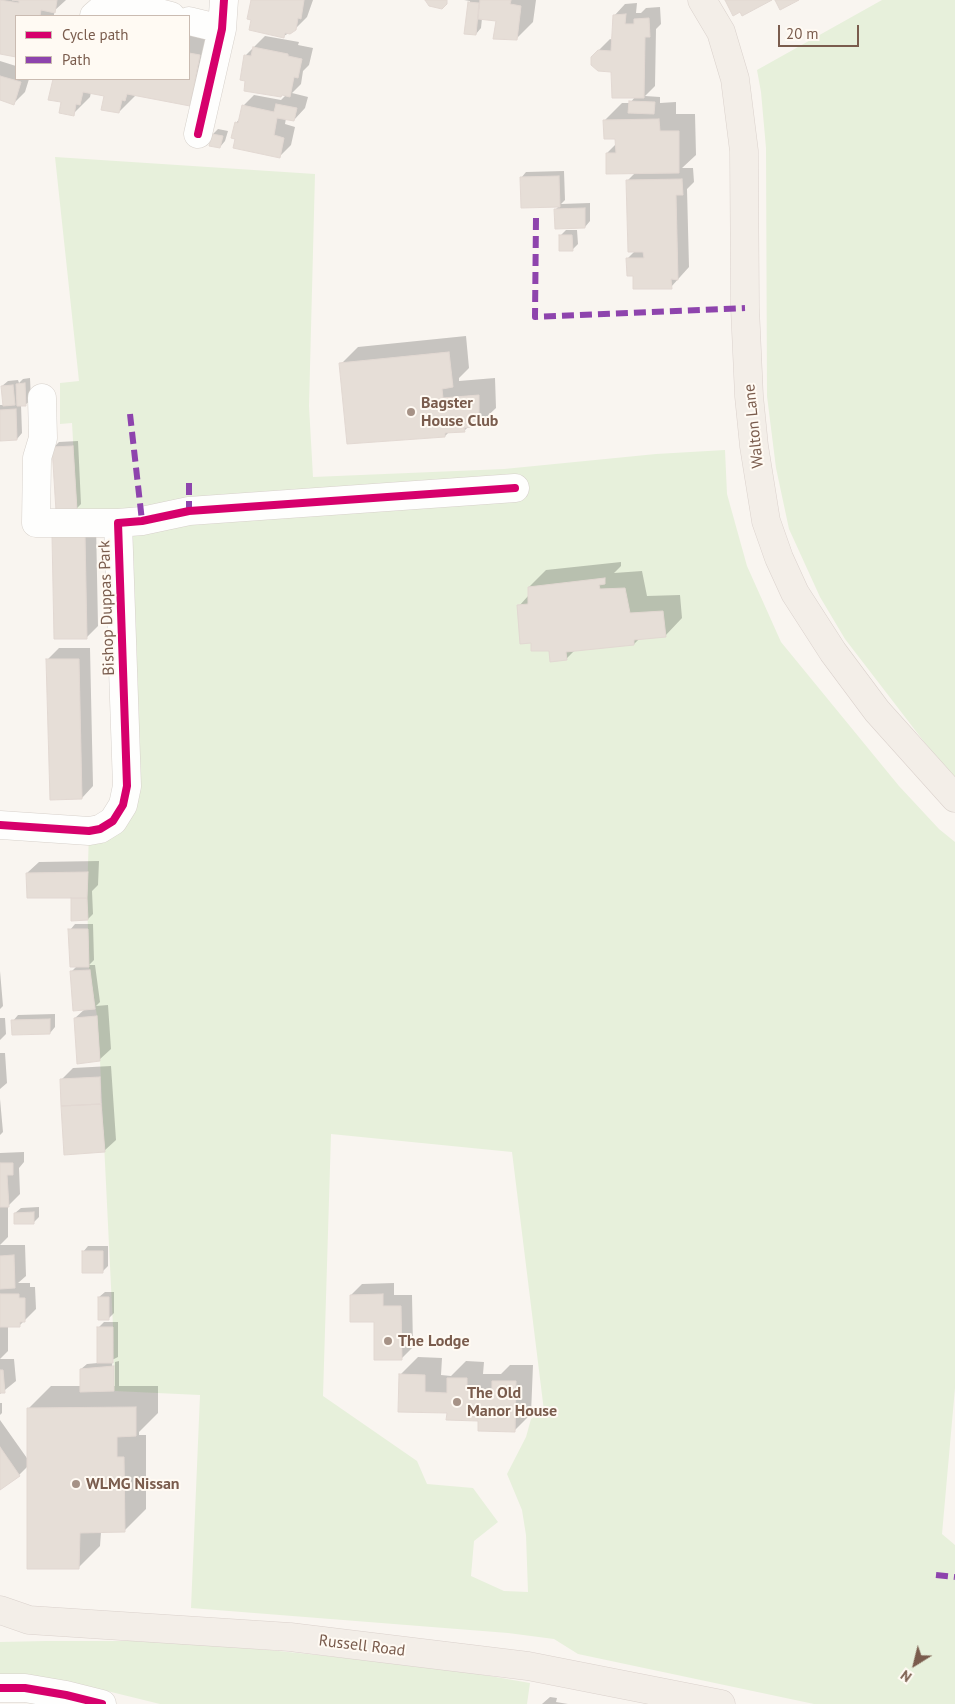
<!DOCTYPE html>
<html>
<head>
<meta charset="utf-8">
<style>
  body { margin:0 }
  #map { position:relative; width:955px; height:1704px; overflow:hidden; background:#f9f5f0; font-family:"PT Sans",sans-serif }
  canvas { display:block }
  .legend { position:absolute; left:15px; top:15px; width:175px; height:65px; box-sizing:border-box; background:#fffaf3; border:1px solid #cabbb1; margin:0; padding:6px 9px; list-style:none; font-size:15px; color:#7a5c4d }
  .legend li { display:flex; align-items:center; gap:10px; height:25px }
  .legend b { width:25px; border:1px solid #cabbb1 }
  .north { position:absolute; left:890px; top:1639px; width:50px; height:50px; -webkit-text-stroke:4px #fffaf3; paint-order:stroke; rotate:216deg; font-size:14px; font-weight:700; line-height:20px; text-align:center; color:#7a5c4d }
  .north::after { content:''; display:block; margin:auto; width:18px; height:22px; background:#7a5c4d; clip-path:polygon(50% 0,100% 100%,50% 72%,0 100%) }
  .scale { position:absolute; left:778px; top:25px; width:81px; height:22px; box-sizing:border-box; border:2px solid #7a5c4d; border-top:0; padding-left:6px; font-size:15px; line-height:18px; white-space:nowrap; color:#7a5c4d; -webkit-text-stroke:4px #fffaf3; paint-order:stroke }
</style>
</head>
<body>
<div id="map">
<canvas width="955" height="1704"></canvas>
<ul class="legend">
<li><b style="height:6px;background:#d6006c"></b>Cycle path</li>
<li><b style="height:6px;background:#8e44ad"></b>Path</li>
</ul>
<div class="north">N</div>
<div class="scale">20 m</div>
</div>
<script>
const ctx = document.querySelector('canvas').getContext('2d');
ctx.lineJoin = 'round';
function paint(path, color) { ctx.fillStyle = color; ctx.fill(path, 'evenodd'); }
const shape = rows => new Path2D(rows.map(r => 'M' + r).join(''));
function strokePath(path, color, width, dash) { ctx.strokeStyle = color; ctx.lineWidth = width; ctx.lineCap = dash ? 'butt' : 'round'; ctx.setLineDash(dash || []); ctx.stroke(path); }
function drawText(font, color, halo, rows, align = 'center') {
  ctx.font = font + ' "PT Sans",sans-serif'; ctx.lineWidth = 4; ctx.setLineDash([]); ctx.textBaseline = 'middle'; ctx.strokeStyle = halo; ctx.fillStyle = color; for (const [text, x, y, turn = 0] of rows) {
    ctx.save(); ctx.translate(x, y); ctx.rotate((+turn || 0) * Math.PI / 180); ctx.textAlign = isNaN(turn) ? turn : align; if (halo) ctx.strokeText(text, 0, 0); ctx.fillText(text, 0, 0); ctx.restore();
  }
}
paint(shape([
  [882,0,955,0,955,782,845,639,820,597,789,529,776,468,767,396,766,148,761,92,757,70],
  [55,157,315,174,309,406,313,477,504,469,656,454,725,450,727,494,747,566,781,642,899,786,939,829,955,842,955,1388,942,1534,955,1545,955,1704,814,1704,578,1654,554,1639,508,1633,191,1608,200,1395,114,1391,113,1327,100,1061,97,1016,89,967,87,898,89,831,113,821,118,523,77,510,72,423,60,424,60,383,79,381],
  [331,1134,512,1152,544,1411,531,1419,526,1437,507,1474,522,1510,526,1535,528,1592,504,1591,471,1576,474,1541,498,1522,473,1488,427,1484,417,1461,323,1396],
  [46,1641,181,1641,444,1668,530,1683,527,1704,160,1704,103,1690,44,1680,0,1677,0,1642]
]), '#e7f0db');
paint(shape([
  [1,0,66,0,54,11,54,16,16,16,16,55,0,52],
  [252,0,313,0,307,17,295,29,284,36,252,19],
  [464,0,536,0,533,22,516,39,497,19,482,18,481,28,476,34,466,33,470,1],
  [637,3,636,13,641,13,646,8,660,7,661,24,656,29,655,86,645,96,660,97,660,103,676,102,676,114,695,114,696,155,682,168,693,168,694,182,687,189,689,267,671,287,634,275,627,259,635,251,627,181,636,172,607,153,617,143,616,138,605,120,622,103,630,103,635,97,612,71,592,57,610,39,613,40,614,16,625,4],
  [189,33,216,38,206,88,189,105,136,95,119,112,106,95,91,92,90,97,73,114,63,101,50,99,54,79,189,79],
  [265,36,299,42,298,45,313,48,309,65,303,71,301,84,292,93,308,97,305,108,294,120,286,118,285,124,295,127,291,145,280,156,236,123,240,118,243,106,254,95,281,100,286,95,246,55],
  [0,61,16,66,16,79,29,79,25,92,14,103,0,99],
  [218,129,228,131,225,141,220,147,213,134],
  [564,171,565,200,561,204,590,203,590,221,585,227,556,209,560,205,521,178,526,172],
  [566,230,577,230,578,244,572,250,560,236],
  [466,336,469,368,459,378,459,381,495,378,496,408,478,425,469,426,464,431,450,431,445,436,341,364,358,347],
  [30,378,31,400,25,405,21,405,22,433,17,439,0,440,0,405,4,405,2,386,8,381,18,380,19,383,23,379],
  [78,441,81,504,76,509,54,447,59,442],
  [96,524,98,626,86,638,53,535],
  [621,562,621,566,614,573,642,571,647,596,680,595,682,618,665,636,640,638,634,644,576,649,566,659,532,641,519,606,529,595,529,587,546,570],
  [59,648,90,648,93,786,82,798,47,660],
  [99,861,98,885,92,891,93,914,88,919,74,896,27,873,39,862],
  [75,924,93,924,94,960,89,965,95,965,100,1002,96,1006,108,1005,111,1049,99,1060,75,1018,85,1009,72,971,77,966,70,930],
  [0,971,3,1006,0,1009],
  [55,1014,55,1027,50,1033,13,1021,18,1015],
  [0,1018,5,1018,6,1034,0,1040],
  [0,1053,5,1053,7,1083,0,1089],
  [111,1066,116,1140,104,1151,62,1079,73,1068],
  [0,1099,3,1132,0,1135],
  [24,1152,24,1162,19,1168,20,1194,8,1206,8,1237,0,1245,0,1153],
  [39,1207,39,1217,34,1222,15,1213,21,1208],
  [0,1245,25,1245,26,1276,18,1283,30,1283,30,1287,35,1287,36,1309,19,1326,8,1326,8,1351,0,1359,14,1359,16,1381,0,1394],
  [88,1246,108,1246,108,1266,102,1272,83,1252],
  [394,1283,394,1295,412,1295,413,1347,401,1359,375,1321,351,1295,362,1284],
  [105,1292,114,1292,114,1313,108,1319,99,1297],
  [104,1322,118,1322,118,1357,112,1360,113,1386,115,1386,115,1362,119,1361,119,1386,158,1386,158,1413,139,1432,139,1435,146,1435,146,1509,124,1531,101,1532,100,1546,78,1568,29,1465,19,1475,0,1488,0,1420,29,1461,29,1408,51,1386,82,1386,81,1369,87,1364,98,1363,98,1328],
  [418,1357,442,1358,441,1375,451,1376,466,1361,484,1362,483,1374,501,1374,510,1365,533,1365,531,1414,514,1431,448,1412,401,1374],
  [0,1403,2,1403,2,1413,0,1415],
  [550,1697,557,1698,556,1702,568,1704,542,1704]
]), '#0003');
const building = shape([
  [0,0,19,3,19,1,12,0,57,0,55,13,41,10,40,16,16,16,16,57,0,54,0,0],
  [251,0,304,0,301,19,298,18,296,30,290,34,285,33,284,38,249,30,251,20,247,19,251,0],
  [425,0,447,0,447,4,442,9,429,6,425,0],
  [480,0,511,0,510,4,521,6,517,40,493,39,496,21,478,19,480,0],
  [725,0,772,0,742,16,740,12,733,16,725,0],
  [775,0,799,0,780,10,775,0],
  [468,2,479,3,476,35,464,34,468,2],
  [626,14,625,24,634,24,634,19,649,18,650,37,645,37,644,98,612,98,611,72,598,71,591,65,591,57,598,50,611,51,613,15,626,14],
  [253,47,288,54,288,56,302,59,298,78,294,77,290,97,282,95,281,97,244,91,245,81,240,80,244,55,251,56,253,47],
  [189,53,200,55,190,106,127,94,125,101,122,100,119,113,101,110,104,96,83,92,80,105,76,104,74,116,59,113,61,102,48,100,53,79,189,79,189,53],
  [0,76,21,82,14,105,0,100,0,76],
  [629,101,655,102,654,114,628,113,629,101],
  [276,104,297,108,294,121,277,118,274,135,284,138,280,158,233,148,235,139,231,138,235,122,238,123,242,105,274,112,276,104],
  [659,119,660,131,679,131,679,173,606,174,606,153,616,153,615,139,604,139,603,120,659,119],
  [212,134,223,136,220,148,209,146,212,134],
  [559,176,560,207,521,208,520,177,559,176],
  [682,179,683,195,676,195,678,280,671,279,672,289,633,289,633,276,627,276,626,258,644,258,643,252,628,252,626,180,682,179],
  [585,208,585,228,555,229,554,209,585,208],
  [559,235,572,235,573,251,559,251,559,235],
  [449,352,453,387,442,389,443,398,479,395,479,426,464,428,465,432,445,433,445,437,347,444,339,363,449,352],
  [25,383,26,406,17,406,16,384,25,383],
  [13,385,15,405,3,406,1,386,13,385],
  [16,409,17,440,0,441,0,410,16,409],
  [73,446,77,510,56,511,52,447,73,446],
  [52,535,85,535,87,639,54,639,52,535],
  [605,578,605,584,599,585,600,589,625,588,630,613,663,611,666,637,634,640,634,645,566,652,567,660,550,662,549,651,531,651,531,643,520,644,517,605,528,604,528,587,605,578],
  [46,659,79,659,82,799,50,800,46,659],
  [88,872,87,898,27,898,26,873,88,872],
  [71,898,87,898,88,920,71,921,71,898],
  [68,929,88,929,89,967,70,967,68,929],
  [90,970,95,1009,73,1011,70,971,90,970],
  [97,1016,100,1061,77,1064,74,1018,97,1016],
  [50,1019,50,1034,12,1035,11,1020,50,1019],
  [100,1077,101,1104,61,1106,60,1079,100,1077],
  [101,1104,105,1152,64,1155,61,1106,101,1104],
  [0,1163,13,1163,13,1175,7,1175,9,1207,0,1207,0,1163],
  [34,1212,34,1224,14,1224,14,1213,34,1212],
  [82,1251,103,1251,103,1273,82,1273,82,1251],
  [14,1255,15,1288,0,1289,0,1256,14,1255],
  [0,1294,19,1294,19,1298,25,1298,25,1322,20,1322,20,1327,0,1327,0,1294],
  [383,1294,383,1306,401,1306,402,1360,374,1360,374,1322,350,1322,350,1295,383,1294],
  [98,1297,109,1297,109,1320,98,1320,98,1297],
  [97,1327,113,1327,113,1363,97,1363,97,1327],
  [114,1366,114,1391,80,1392,80,1369,114,1366],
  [0,1370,3,1370,5,1393,0,1393,0,1370],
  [399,1374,425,1375,425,1392,447,1393,447,1378,467,1378,467,1390,492,1391,492,1381,516,1381,515,1432,478,1431,478,1421,446,1420,447,1413,398,1412,399,1374],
  [136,1407,136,1436,117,1437,117,1457,124,1457,125,1532,80,1533,79,1569,27,1569,27,1408,136,1407],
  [0,1447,20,1476,0,1490,0,1447]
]);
paint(building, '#e6ded7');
strokePath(building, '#e2d8d2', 1);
const minor = shape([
  [94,16,102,9,120,3,171,16],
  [189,21,222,29],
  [198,134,222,29,224,0],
  [42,398,43,438,37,458,36,523,118,523,142,521,189,511,515,488],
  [0,825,89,831,100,829,113,821,123,805,127,786,118,523],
  [0,1688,25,1688,66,1695,102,1704]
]);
const major = shape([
  [702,0,721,32,735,79,744,151,745,308,749,396,754,446,766,521,779,558,795,593,833,652,877,711,955,798],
  [0,1610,29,1620,290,1637,528,1666,721,1704]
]);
strokePath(minor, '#d7d1cb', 29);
strokePath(major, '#dad1cc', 29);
strokePath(minor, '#fefefd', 28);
strokePath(major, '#f3eee8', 28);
strokePath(shape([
  [536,218,535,317,745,308],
  [130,414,142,521],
  [189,483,189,511],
  [936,1575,955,1577]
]), '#8e44ad', 6, [12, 6]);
strokePath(shape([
  [198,134,222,29,224,0],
  [0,825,89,831,100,829,113,821,123,805,127,786,118,523,142,521,189,511,515,488],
  [0,1688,25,1688,66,1695,102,1704]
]), '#d6006c', 8);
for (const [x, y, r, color] of [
  [411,412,5,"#a69286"],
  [388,1341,5,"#a69286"],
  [457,1402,5,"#a69286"],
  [76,1484,5,"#a69286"]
]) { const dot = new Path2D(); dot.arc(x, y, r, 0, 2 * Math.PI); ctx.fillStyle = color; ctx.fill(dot); strokePath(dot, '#fffaf3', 2); }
drawText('bold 16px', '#7a5c4d', '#fffaf3', [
  ["Bagster",421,403],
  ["House Club",421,421],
  ["The Lodge",398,1341],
  ["The Old",467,1393],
  ["Manor House",467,1411],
  ["WLMG Nissan",86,1484]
], 'left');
drawText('16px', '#7a5c4d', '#fffaf3', [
  ["Walton Lane",754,426,-96],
  ["Bishop Duppas Park",107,608,-92],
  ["Russell Road",362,1646,7]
]);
</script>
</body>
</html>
